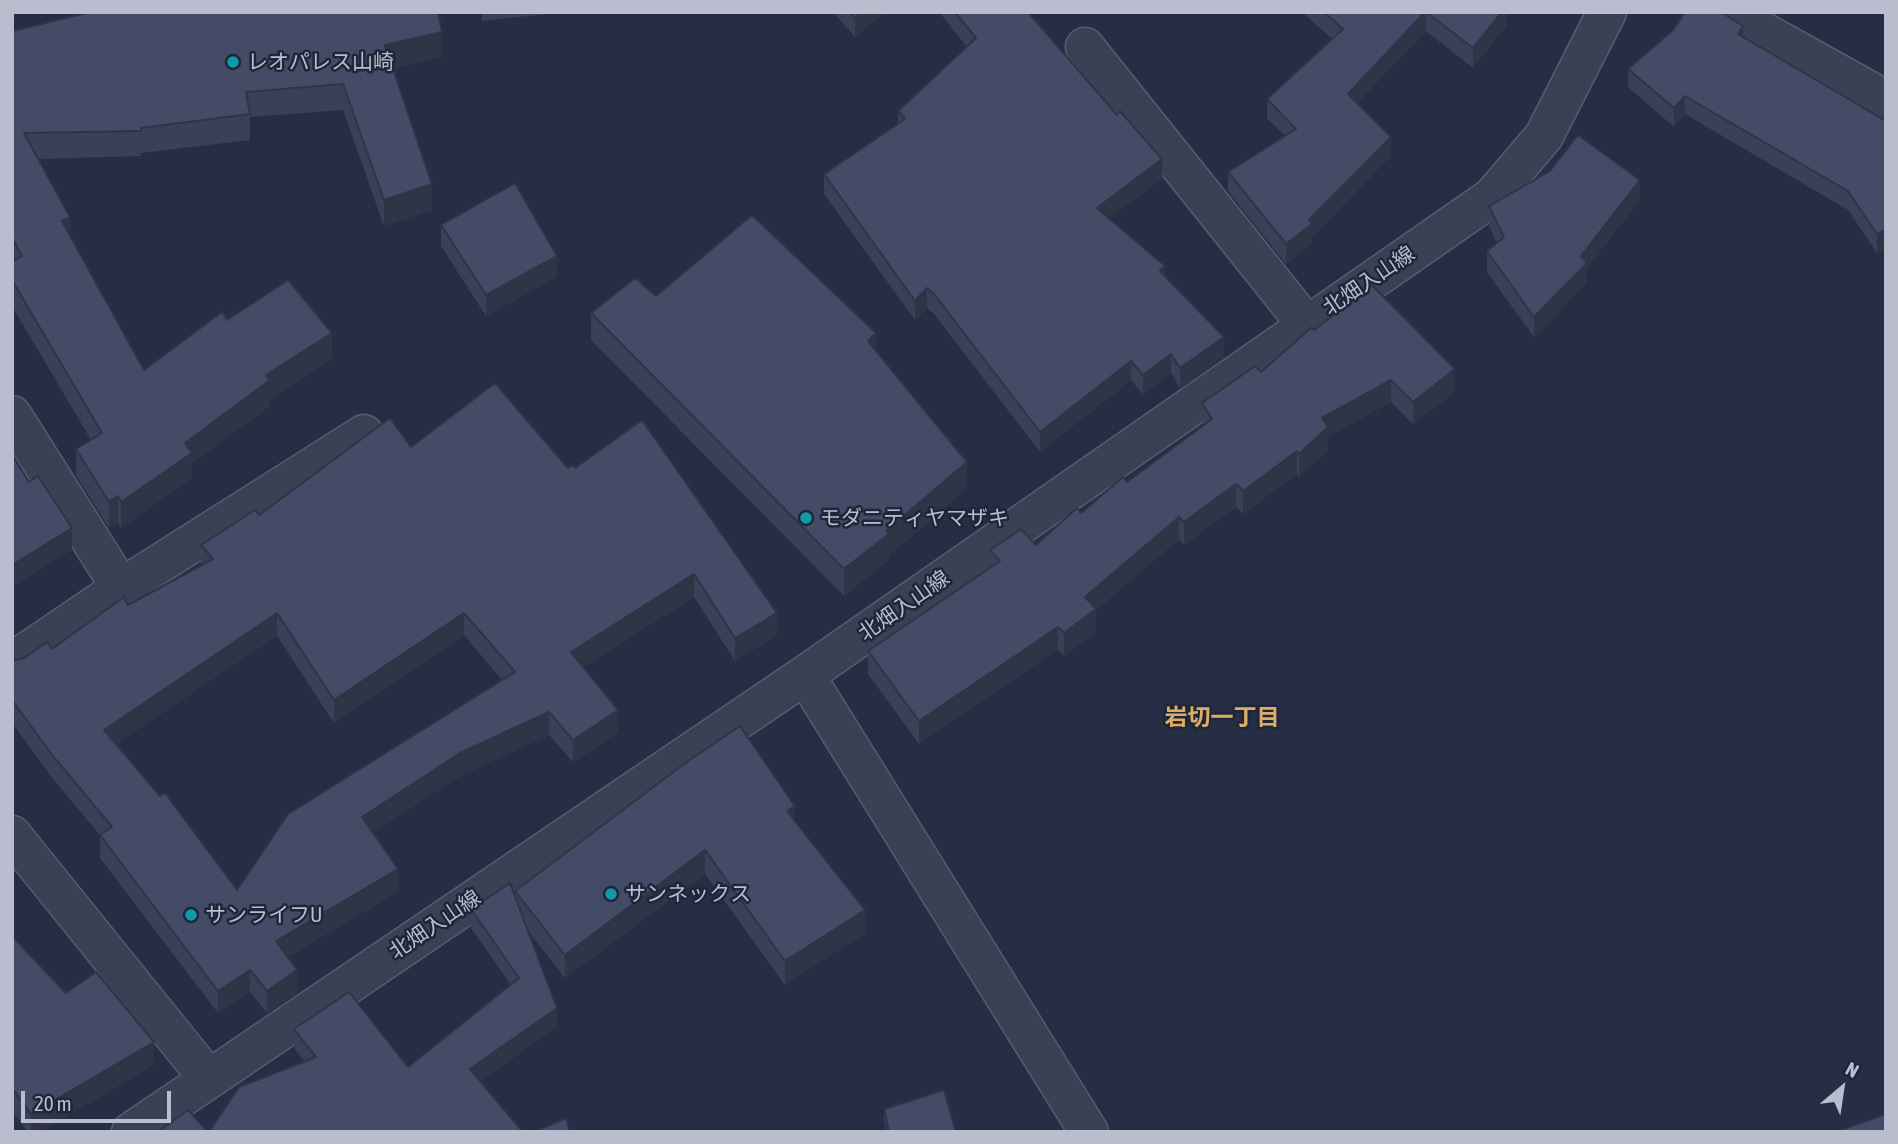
<!DOCTYPE html>
<html>
<head>
<meta charset="utf-8">
<style>
  body { margin:0 }
  #map { position:relative; width:1898px; height:1144px; overflow:hidden; background:#262e45; font-family:"Asap Condensed",sans-serif }
  canvas { display:block }
  .frame { position:absolute; inset:0; border:14px solid #b9bdce; pointer-events:none }
  .north { position:absolute; left:1807px; top:1053px; width:70px; height:70px; -webkit-text-stroke:5px #1f263a; paint-order:stroke; rotate:29deg; font-size:19px; font-weight:700; line-height:28px; text-align:center; color:#b9bdce }
  .north::after { content:''; display:block; margin:auto; width:24px; height:32px; background:#b9bdce; clip-path:polygon(50% 0,100% 100%,50% 72%,0 100%) }
  .scale { position:absolute; left:21px; top:1091px; width:150px; height:32px; box-sizing:border-box; border:4px solid #b9bdce; border-top:0; padding-left:9px; font-size:21px; line-height:24px; white-space:nowrap; color:#b9bdce; -webkit-text-stroke:5px #1f263a; paint-order:stroke }
</style>
</head>
<body>
<div id="map">
<canvas width="1898" height="1144"></canvas>
<div class="frame"></div>
<div class="north">N</div>
<div class="scale">20 m</div>
</div>
<script>
const ctx = document.querySelector('canvas').getContext('2d');
ctx.lineJoin = 'round';
const shape = rows => new Path2D(rows.map(r => 'M' + r).join(''));
function strokePath(path, color, width, dash) { ctx.strokeStyle = color; ctx.lineWidth = width; ctx.lineCap = dash ? 'butt' : 'round'; ctx.setLineDash(dash || []); ctx.stroke(path); }
function paint(path, color) { ctx.fillStyle = color; ctx.fill(path, 'evenodd'); }
function drawText(font, color, halo, rows, align = 'center') {
  ctx.font = font + ' "Asap Condensed","Noto Sans JP",sans-serif'; ctx.lineWidth = 5; ctx.setLineDash([]); ctx.textBaseline = 'middle'; ctx.strokeStyle = halo; ctx.fillStyle = color; for (const [text, x, y, turn = 0] of rows) {
    ctx.save(); ctx.translate(x, y); ctx.rotate((+turn || 0) * Math.PI / 180); ctx.textAlign = isNaN(turn) ? turn : align; if (halo) ctx.strokeText(text, 0, 0); ctx.fillText(text, 0, 0); ctx.restore();
  }
}
const street = shape([
  [1728,12,1886,100],
  [1085,47,1306,324],
  [12,415,121,588],
  [12,662,121,588,364,434],
  [805,675,1089,1132],
  [12,835,208,1078],
  [131,1132,805,675,1492,197,1544,136,1607,12]
]);
strokePath(street, '#575c6f', 41);
strokePath(street, '#3b4155', 38);
paint(shape([
  [482,12,564,12,482,21],
  [833,12,885,12,855,37],
  [939,12,1028,12,1162,179,1109,218,1165,276,1224,357,1180,388,1171,373,1143,395,1131,380,1040,452,934,314,927,308,915,320,824,194,824,174,898,124,898,111,967,47],
  [1302,12,1507,12,1507,25,1473,68,1426,31,1357,103,1391,156,1312,237,1312,243,1286,264,1228,191,1228,172,1285,136,1267,118,1267,99,1332,39],
  [12,31,442,57,393,69,432,210,384,226,343,110,250,117,250,140,141,153,141,156,38,159,70,235,144,370,227,320,332,359,270,399,270,406,192,463,192,478,121,528,118,522,109,528,76,475,76,449,91,440,12,306],
  [1743,37,1886,121,1886,249,1877,253,1848,210,1685,114,1674,127,1628,87,1628,69],
  [1640,200,1587,268,1587,283,1534,337,1487,272,1487,251,1497,243,1489,226,1489,206],
  [441,225,557,277,486,316,441,246],
  [656,296,876,351,967,488,889,556,889,560,844,596,591,340,591,313],
  [1314,330,1455,392,1413,424,1391,402,1328,437,1328,450,1299,477,1297,474,1243,514,1236,507,1184,545,1179,539,1096,610,1096,632,1064,656,1058,649,919,744,868,674,868,651,990,567,990,550,1036,545,1127,482,1203,426,1202,403,1261,372],
  [411,447,575,468,777,635,735,661,694,597,583,667,618,732,573,762,549,735,460,776,373,833,398,892,287,957,297,993,267,1013,250,992,218,1013,100,858,100,835,53,779,12,723,12,661,52,649,128,605,201,565,201,545,259,515],
  [464,635,502,680,237,890,116,744,277,636,334,723],
  [795,822,865,933,785,985,705,874,565,978,528,931,557,1027,480,1081,305,1062,294,1048,294,1029,408,1067,511,985,471,928,471,909,515,898,515,891],
  [12,936,66,993,154,1065,40,1132,28,1132,12,1111],
  [884,1109,956,1132,887,1132,884,1120]
]), '#3a4058');
paint(shape([
  [861,12,885,12,855,37,855,18],
  [1426,12,1426,31,1348,113,1348,94],
  [1502,12,1507,12,1507,25,1473,68,1473,48],
  [1743,26,1743,45,1738,34],
  [442,32,442,57,385,71,385,45],
  [1685,96,1685,114,1674,127,1674,108],
  [1391,137,1391,156,1312,237,1312,243,1286,264,1286,244],
  [1162,159,1162,179,1097,227,1097,208],
  [1640,180,1640,200,1587,268,1587,283,1534,337,1534,317],
  [432,184,432,210,384,226,384,200],
  [70,217,70,242,62,221],
  [1886,230,1886,249,1877,253,1877,234],
  [557,256,557,277,486,316,486,295],
  [1165,266,1165,286,1160,271],
  [927,288,927,308,915,320,915,301],
  [332,333,332,359,270,399,270,406,192,463,192,478,121,528,121,502,185,443,266,375],
  [876,333,876,360,868,341],
  [1224,337,1224,357,1180,388,1180,368],
  [1171,354,1171,373,1143,395,1143,375],
  [1131,361,1131,380,1040,452,1040,432],
  [1455,369,1455,392,1413,424,1413,402],
  [1391,380,1391,402,1328,437,1328,450,1299,477,1299,454,1322,418],
  [1297,451,1297,474,1243,514,1243,491],
  [967,462,967,488,889,556,889,560,844,596,844,569],
  [1236,484,1236,507,1184,545,1184,522],
  [118,496,118,522,109,528,109,502],
  [1179,517,1179,539,1096,610,1096,632,1064,656,1064,633,1085,597],
  [72,528,72,550,12,587,12,565],
  [694,574,694,597,571,675,571,652],
  [277,613,277,636,104,752,104,730],
  [464,613,464,635,334,723,334,700],
  [777,613,777,635,735,661,735,638],
  [1058,627,1058,649,919,744,919,721],
  [618,710,618,732,573,762,573,740],
  [549,712,549,735,460,776,362,840,362,817,460,753],
  [795,806,795,829,787,811],
  [705,850,705,874,565,978,565,955],
  [398,869,398,892,276,963,276,941],
  [865,910,865,933,785,985,785,961],
  [250,970,250,992,218,1013,218,991],
  [297,970,297,993,267,1013,267,991],
  [557,1008,557,1027,470,1088,470,1069],
  [154,1042,154,1065,40,1132,31,1132,31,1114]
]), '#2f3447');
const building = shape([
  [91,12,438,12,442,32,385,45,432,184,384,200,343,84,246,92,250,114,141,128,141,131,24,133,70,217,62,221,144,370,222,312,227,320,288,280,332,333,266,375,270,380,185,443,192,453,121,502,118,496,109,502,76,449,102,433,12,280,12,261,22,256,12,238,12,31,91,12],
  [850,12,861,12,855,18,850,12],
  [955,12,1028,12,1117,115,1120,111,1162,159,1097,208,1165,266,1160,271,1224,337,1180,368,1171,354,1143,375,1131,361,1040,432,934,294,927,288,915,301,824,174,905,119,898,111,976,38,955,12],
  [1324,12,1425,12,1348,94,1391,137,1309,220,1312,224,1286,244,1228,172,1296,129,1267,99,1343,29,1324,12],
  [1426,12,1502,12,1473,48,1426,12],
  [1685,12,1721,12,1743,26,1738,34,1886,121,1886,230,1877,234,1848,191,1685,96,1674,108,1628,69,1673,30,1685,12],
  [1578,135,1640,180,1581,256,1587,263,1534,317,1487,251,1504,237,1489,206,1550,171,1578,135],
  [515,183,557,256,486,295,441,225,515,183],
  [752,215,876,333,868,341,967,462,886,531,889,534,844,569,591,313,635,278,656,296,752,215],
  [1372,285,1455,369,1413,402,1391,380,1322,418,1328,427,1299,454,1297,451,1243,491,1236,484,1184,522,1179,517,1085,597,1096,609,1064,633,1058,627,919,721,868,651,1000,561,990,550,1021,529,1036,545,1077,508,1081,513,1123,477,1127,482,1212,419,1202,403,1255,366,1261,372,1312,327,1314,330,1372,285],
  [495,383,568,468,573,465,575,468,642,420,777,613,735,638,694,574,571,652,618,710,573,740,549,712,460,753,362,817,398,869,276,941,297,970,267,991,250,970,218,991,100,835,112,827,53,756,12,700,12,661,24,658,47,642,52,649,124,597,128,605,213,559,201,545,255,510,259,515,390,418,411,447,495,383],
  [277,613,334,700,464,613,515,672,288,814,237,890,165,793,160,796,104,730,277,613],
  [12,455,29,482,38,476,72,528,12,565,12,455],
  [740,726,795,806,787,811,865,910,785,961,705,850,565,955,515,891,688,761,740,726],
  [510,883,557,1008,470,1069,523,1132,209,1132,239,1087,316,1057,294,1029,349,992,408,1067,519,978,471,909,510,883],
  [12,936,66,993,96,972,154,1042,31,1114,12,1088,12,936],
  [944,1090,956,1132,889,1132,884,1109,944,1090],
  [188,1110,208,1132,158,1132,188,1110],
  [1886,1114,1886,1132,1838,1132,1838,1131,1886,1114],
  [566,1118,570,1132,534,1132,566,1118]
]);
paint(building, '#434b66');
strokePath(building, '#2f3447', 2);
for (const [x, y, r, color] of [
  [233,62,7,"#0f9aa8"],
  [806,518,7,"#0f9aa8"],
  [611,894,7,"#0f9aa8"],
  [191,915,7,"#0f9aa8"]
]) { const dot = new Path2D(); dot.arc(x, y, r, 0, 2 * Math.PI); ctx.fillStyle = color; ctx.fill(dot); strokePath(dot, '#1f263a', 2.5); }
drawText('21px', '#b9bdce', '#1f263a', [
  ["レオパレス山崎",247,62],
  ["モダニティヤマザキ",820,518],
  ["サンネックス",625,894],
  ["サンライフU",205,915]
], 'left');
drawText('21px', '#b9bdce', '#1f263a', [
  ["北畑入山線",1369,281,-34],
  ["北畑入山線",904,606,-35],
  ["北畑入山線",435,925,-34]
]);
drawText('bold 23px', '#dcad66', '#1f263a', [
  ["岩切一丁目",1222,718]
]);
</script>
</body>
</html>
